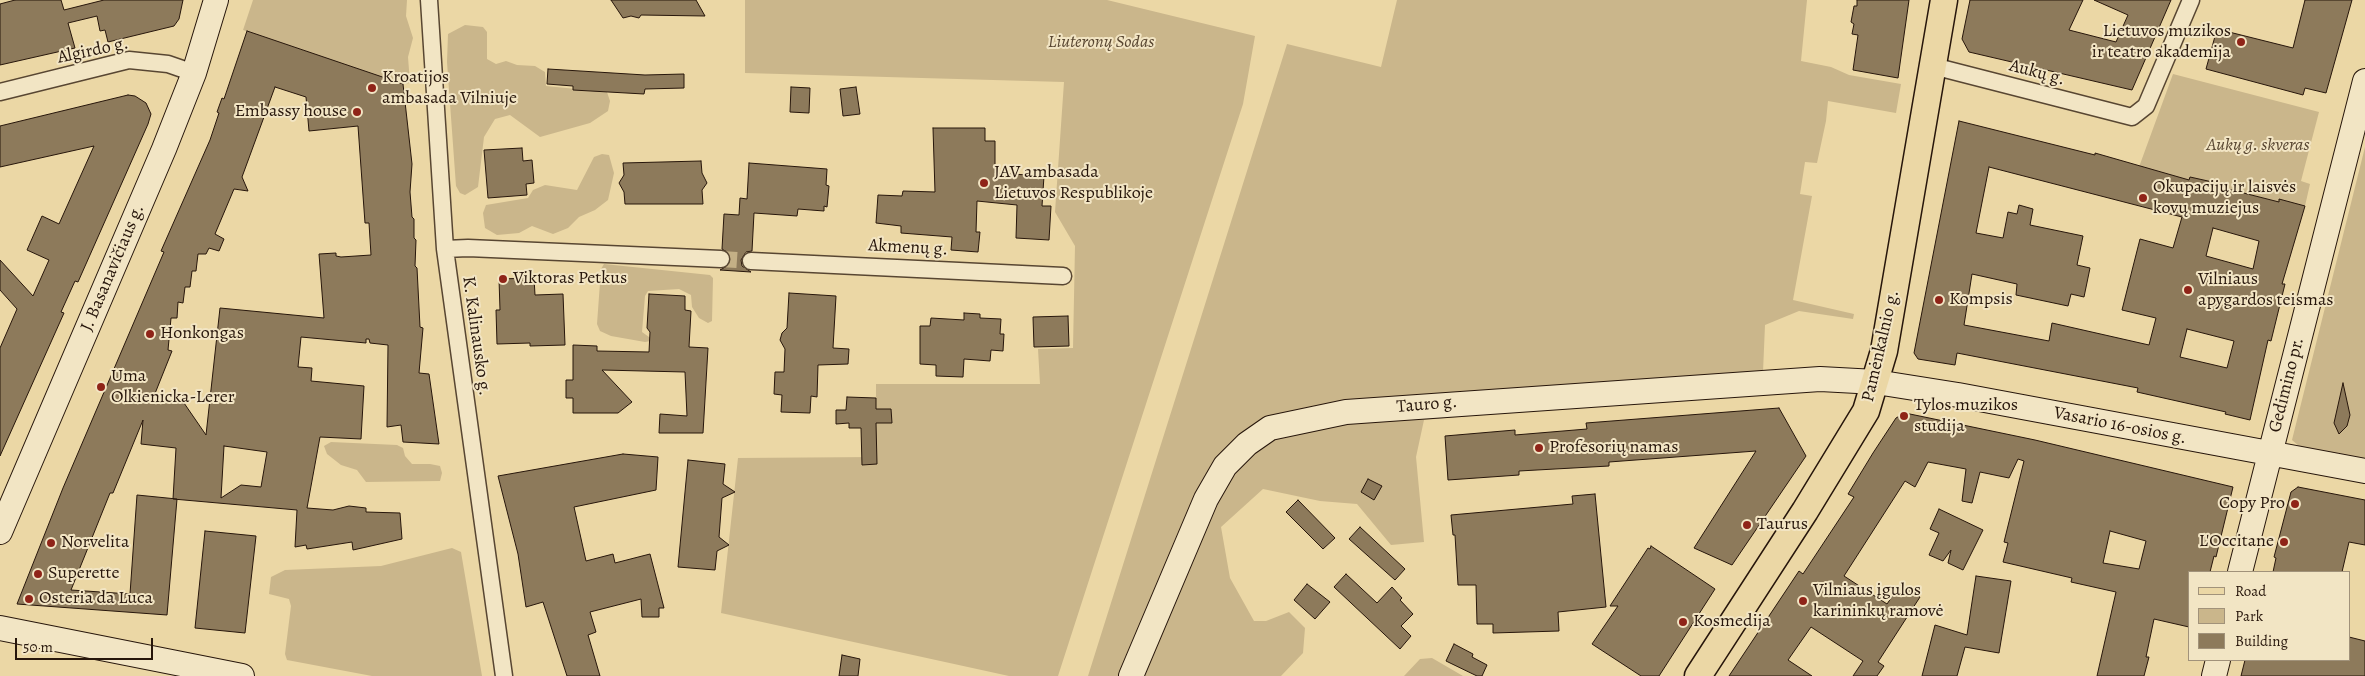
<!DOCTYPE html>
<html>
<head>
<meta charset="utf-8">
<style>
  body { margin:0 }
  #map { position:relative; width:2365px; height:676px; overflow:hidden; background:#ebd7a5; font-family:Alegreya,serif }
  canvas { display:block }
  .legend { position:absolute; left:2188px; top:571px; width:162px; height:90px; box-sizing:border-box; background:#f2e5c4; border:1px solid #a1927a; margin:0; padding:6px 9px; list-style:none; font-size:15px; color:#27160b }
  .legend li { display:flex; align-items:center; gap:10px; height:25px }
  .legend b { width:25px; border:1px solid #a1927a }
  .scale { position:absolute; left:15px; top:638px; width:138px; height:22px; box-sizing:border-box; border:2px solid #27160b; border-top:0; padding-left:6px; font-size:15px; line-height:18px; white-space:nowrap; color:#27160b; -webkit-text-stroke:4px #f2e5c4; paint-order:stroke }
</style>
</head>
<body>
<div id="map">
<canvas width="2365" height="676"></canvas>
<ul class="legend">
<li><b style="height:6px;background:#ebd7a5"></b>Road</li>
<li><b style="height:14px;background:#cab68b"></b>Park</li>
<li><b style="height:14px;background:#8d7a5b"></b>Building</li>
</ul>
<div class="scale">50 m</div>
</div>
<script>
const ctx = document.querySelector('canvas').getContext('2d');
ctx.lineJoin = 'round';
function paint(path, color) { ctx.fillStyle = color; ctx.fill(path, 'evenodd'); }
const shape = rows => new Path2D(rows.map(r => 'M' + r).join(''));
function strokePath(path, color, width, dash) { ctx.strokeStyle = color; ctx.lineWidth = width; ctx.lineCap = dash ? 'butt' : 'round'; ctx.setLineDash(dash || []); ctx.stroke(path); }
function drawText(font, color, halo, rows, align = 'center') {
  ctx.font = font + ' Alegreya,serif'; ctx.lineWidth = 4; ctx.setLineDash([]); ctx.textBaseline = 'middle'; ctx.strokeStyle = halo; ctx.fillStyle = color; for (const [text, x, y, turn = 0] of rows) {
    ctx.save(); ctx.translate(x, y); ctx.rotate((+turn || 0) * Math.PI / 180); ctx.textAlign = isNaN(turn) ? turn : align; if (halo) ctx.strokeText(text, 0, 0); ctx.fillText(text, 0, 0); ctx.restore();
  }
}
paint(shape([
  [253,0,407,0,406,16,413,38,408,57,410,83,403,84,327,59,305,55,306,51,243,30],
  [745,0,1107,0,1255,36,1243,104,1058,676,1009,676,721,613,738,458,876,457,876,384,1040,384,1038,349,1073,348,1075,246,1055,212,1064,82,745,73],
  [1397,0,1807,0,1801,61,1831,67,1849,75,1901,84,1896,113,1828,101,1826,121,1817,163,1805,162,1800,194,1812,196,1793,300,1854,314,1853,319,1799,311,1765,325,1763,372,1549,409,1424,420,1416,457,1424,542,1391,545,1357,504,1320,501,1263,489,1221,527,1230,578,1254,621,1266,621,1289,612,1305,628,1303,653,1281,676,1088,676,1287,44,1381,67],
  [465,25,483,27,487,32,487,59,496,64,506,61,517,65,535,66,545,72,546,86,607,92,610,101,608,111,590,123,540,137,510,115,495,119,484,137,478,187,465,195,460,193,456,186,447,62,448,34],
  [2173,74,2319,112,2301,181,2310,184,2305,206,2279,200,2279,202,2216,186,2216,183,2190,177,2189,180,2139,167],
  [2365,147,2365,460,2300,447,2292,440],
  [602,154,609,155,614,173,608,200,595,210,579,217,568,228,553,234,532,226,519,233,497,235,485,228,483,213,486,205,528,198,533,190,545,185,577,190,594,157],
  [604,264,710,275,713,278,712,321,708,323,699,318,692,307,691,295,679,289,648,291,645,296,642,332,649,337,667,338,645,342,611,336,600,331,597,324,601,269],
  [331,442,397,445,403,448,405,456,412,464,430,464,440,466,442,473,440,481,366,482,357,470,341,465,327,454,324,446],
  [452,548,461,552,482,676,372,676,287,660,285,654,291,606,289,599,269,594,271,577,285,570,381,566],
  [1432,658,1463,676,1404,676,1420,659]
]), '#cab68b');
const building = shape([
  [15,0,61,0,64,10,104,0,183,0,179,19,174,26,108,42,105,30,100,31,97,16,68,23,75,48,0,65,0,4,15,0],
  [611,0,696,0,705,16,641,15,639,18,631,16,623,18,611,0],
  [1857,0,1909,0,1898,78,1853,70,1858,35,1852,34,1854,24,1851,22,1854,6,1857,6,1857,0],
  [1970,0,2083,0,2069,30,2116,42,2128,15,2094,0,2171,0,2132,90,1969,52,1962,39,1970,0],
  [2305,0,2352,0,2326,93,2305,88,2303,95,2206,69,2217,29,2293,48,2305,0],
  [247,31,403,84,412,164,410,192,412,217,414,219,414,238,416,240,415,266,417,268,420,327,423,328,419,373,429,374,439,444,403,442,401,425,387,427,388,345,370,343,369,339,366,339,366,343,301,337,298,367,312,368,311,381,364,386,361,439,320,437,307,508,333,510,349,506,366,508,366,512,400,513,402,539,353,550,352,542,307,549,306,545,295,547,297,510,173,499,176,448,141,444,143,420,113,493,110,493,71,590,130,594,137,495,177,499,167,615,17,604,63,488,164,252,161,251,210,140,219,113,217,112,222,98,224,99,247,31],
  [275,87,306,97,309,131,358,126,365,223,369,223,371,255,341,257,336,256,336,253,319,254,324,318,220,308,206,435,184,403,152,401,172,351,168,350,171,318,177,318,178,302,183,303,185,287,190,287,192,271,196,271,198,254,206,254,209,248,219,251,224,239,215,234,234,189,248,191,242,177,275,87],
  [224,446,267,452,261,487,241,485,221,498,224,446],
  [548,69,645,75,684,74,684,88,645,89,644,94,573,90,573,86,547,84,548,69],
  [791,87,810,88,809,113,790,112,791,87],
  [856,87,860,114,843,116,840,89,856,87],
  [128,95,135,96,146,103,151,114,148,124,78,282,75,281,61,312,64,313,0,456,0,348,17,309,0,290,0,260,33,296,49,260,27,250,42,216,59,224,94,146,0,167,0,126,128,95],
  [1959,121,2095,155,2095,153,2189,180,2190,177,2217,183,2216,186,2279,202,2279,199,2305,206,2282,284,2285,284,2271,341,2268,340,2250,420,2225,414,2226,412,2137,392,2138,388,2019,365,1957,353,1955,365,1918,359,1914,353,1959,121],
  [1989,167,2182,217,2173,248,2140,239,2122,310,2156,318,2149,345,2052,323,2049,341,1964,325,1972,274,2017,284,2016,295,2068,306,2071,294,2084,297,2090,268,2077,265,2083,236,2030,225,2033,209,2019,205,2017,214,2008,212,2003,238,1976,233,1989,167],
  [2213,228,2259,241,2253,269,2206,256,2213,228],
  [2187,329,2234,341,2227,368,2180,357,2187,329],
  [933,128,985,128,985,141,995,141,995,173,1044,176,1042,206,1051,206,1049,240,1016,238,1017,205,977,201,976,232,980,232,978,252,951,250,952,237,901,233,901,226,876,223,878,195,902,196,903,191,935,192,933,128],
  [522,148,523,161,532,160,534,183,526,184,527,195,488,198,484,150,522,148],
  [701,161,702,173,707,183,702,190,703,204,625,204,624,192,619,183,624,175,623,163,701,161],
  [749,163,827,169,826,185,829,186,827,207,824,206,824,211,798,209,797,216,754,213,752,251,746,252,741,260,742,266,751,272,720,270,729,265,731,260,730,254,722,249,724,214,739,215,740,198,747,199,749,163],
  [534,278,535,295,563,294,565,345,530,346,530,343,497,344,496,310,500,310,499,279,534,278],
  [789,293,836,296,833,348,849,349,848,364,818,365,817,397,811,396,810,413,781,412,782,395,774,394,775,372,784,372,785,349,780,340,782,333,787,328,789,293],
  [649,294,685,296,685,310,691,311,689,347,708,348,703,433,659,433,660,414,687,416,685,372,602,370,632,402,618,413,573,413,573,398,566,398,566,380,573,380,573,345,597,346,597,351,649,352,650,332,647,328,649,294],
  [964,313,980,314,980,318,1001,319,1000,334,1004,334,1003,351,991,350,990,361,964,359,963,377,936,376,936,365,920,364,920,326,930,326,931,318,964,320,964,313],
  [1068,316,1069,346,1034,347,1033,317,1068,316],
  [2343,383,2350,415,2347,426,2339,434,2334,423,2343,383],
  [847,397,876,398,876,409,891,409,892,423,876,423,877,464,862,465,861,428,849,428,849,423,836,424,836,410,846,410,847,397],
  [1779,408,1806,456,1732,565,1694,548,1756,451,1609,462,1609,466,1519,471,1519,475,1448,480,1445,436,1515,430,1515,435,1587,429,1586,423,1779,408],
  [1905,413,2035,440,2233,487,2216,557,2214,556,2210,572,2189,572,2189,627,2154,619,2146,657,2149,657,2144,676,2097,676,2116,592,2071,582,2072,578,2003,562,2008,543,2004,542,2024,461,2018,459,2009,478,1980,472,1972,503,1962,501,1966,469,1928,462,1915,487,1905,481,1844,576,1887,604,1900,585,1920,597,1878,662,1884,666,1877,676,1853,676,1863,661,1811,627,1788,660,1812,676,1729,676,1799,571,1803,574,1854,497,1848,494,1873,453,1896,418,1905,413],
  [2110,531,2146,541,2139,569,2103,563,2110,531],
  [623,454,658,457,656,490,574,507,586,561,613,554,615,563,650,554,664,608,659,608,659,617,642,617,641,599,590,612,596,632,588,635,600,676,567,676,543,602,526,607,518,554,498,476,623,454],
  [688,460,725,464,723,484,735,492,722,498,719,537,729,545,717,551,715,570,678,567,688,460],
  [1368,479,1382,486,1374,500,1361,492,1368,479],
  [2298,487,2365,500,2365,545,2349,542,2342,572,2273,572,2276,558,2274,557,2291,492,2298,487],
  [1595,494,1606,607,1558,612,1559,631,1493,633,1493,624,1477,624,1476,585,1458,585,1455,535,1453,535,1451,515,1573,504,1572,496,1595,494],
  [1298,500,1335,538,1323,549,1286,512,1298,500],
  [1939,509,1983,530,1963,570,1948,563,1951,550,1943,561,1929,555,1939,533,1930,529,1939,509],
  [1360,527,1405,569,1395,580,1349,539,1360,527],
  [205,531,256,536,245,633,195,628,205,531],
  [1651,546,1715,589,1659,676,1641,676,1592,644,1618,606,1610,606,1648,548,1650,549,1651,546],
  [1346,574,1377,603,1392,587,1402,598,1400,600,1413,614,1401,626,1411,636,1400,649,1334,587,1346,574],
  [1976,576,2011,581,1999,653,1965,647,1957,676,1922,676,1935,625,1967,635,1976,576],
  [1307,584,1330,602,1315,619,1294,600,1307,584],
  [2349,637,2365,641,2365,676,2241,676,2245,660,2349,660,2349,637],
  [1454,644,1473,654,1472,657,1487,665,1482,676,1477,676,1446,661,1454,644],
  [842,655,860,659,858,676,839,676,842,655]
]);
paint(building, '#8d7a5b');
strokePath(building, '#27160b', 1);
strokePath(shape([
  [721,259,751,261]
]), '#c4b086', 16, [16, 8]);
const minor = shape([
  [429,0,445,249,504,676],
  [1933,66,2132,117,2146,106,2191,0],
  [0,92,129,60,168,64,194,73],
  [445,249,468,248,721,259],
  [751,261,1063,276]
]);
const secondary = shape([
  [0,532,164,149,194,73,216,0],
  [2240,572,2365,81],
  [0,628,242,676],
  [1131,676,1206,499,1225,466,1247,444,1270,428,1346,412,1820,379,1876,382,1958,395,2365,471],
  [2214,676,2218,660]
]);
const primary = shape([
  [1698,676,1805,511,1866,411,1884,351,1944,0]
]);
strokePath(minor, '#584632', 19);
strokePath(secondary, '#27160b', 26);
strokePath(primary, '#27160b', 29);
strokePath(minor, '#f2e5c4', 16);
strokePath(secondary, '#f2e5c4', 24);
strokePath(primary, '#ebd7a5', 26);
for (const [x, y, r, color] of [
  [2241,42,5,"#8f2418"],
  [372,88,5,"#8f2418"],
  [357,112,5,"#8f2418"],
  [984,183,5,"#8f2418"],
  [2143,198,5,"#8f2418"],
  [503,279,5,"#8f2418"],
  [2188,290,5,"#8f2418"],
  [1939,300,5,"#8f2418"],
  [150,334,5,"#8f2418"],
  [101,387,5,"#8f2418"],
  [1904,416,5,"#8f2418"],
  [1539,448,5,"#8f2418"],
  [2295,504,5,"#8f2418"],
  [1747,525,5,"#8f2418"],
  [2284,542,5,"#8f2418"],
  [51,543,5,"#8f2418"],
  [38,574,5,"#8f2418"],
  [29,599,5,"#8f2418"],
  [1803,601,5,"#8f2418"],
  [1683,622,5,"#8f2418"]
]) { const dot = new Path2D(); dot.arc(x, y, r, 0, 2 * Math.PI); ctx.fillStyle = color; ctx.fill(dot); strokePath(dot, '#f2e5c4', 2); }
drawText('18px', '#27160b', '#f2e5c4', [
  ["Lietuvos muzikos",2231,32,"right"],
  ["ir teatro akademija",2231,53,"right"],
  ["Kroatijos",382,78],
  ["ambasada Vilniuje",382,99],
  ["Embassy house",347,112,"right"],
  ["JAV ambasada",994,173],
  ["Lietuvos Respublikoje",994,194],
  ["Okupacijų ir laisvės",2153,188],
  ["kovų muziejus",2153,209],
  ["Viktoras Petkus",513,279],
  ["Vilniaus",2198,280],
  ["apygardos teismas",2198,301],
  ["Kompsis",1949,300],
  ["Honkongas",160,334],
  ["Uma",111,377],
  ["Olkienicka-Lerer",111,398],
  ["Tylos muzikos",1914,406],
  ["studija",1914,427],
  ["Profesorių namas",1549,448],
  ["Copy Pro",2285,504,"right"],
  ["Taurus",1757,525],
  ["L'Occitane",2274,542,"right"],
  ["Norvelita",61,543],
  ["Superette",48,574],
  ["Vilniaus įgulos",1813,591],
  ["karininkų ramovė",1813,612],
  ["Osteria da Luca",39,599],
  ["Kosmedija",1693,622]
], 'left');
drawText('italic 18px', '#584631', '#f2e5c4', [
  ["Liuteronų Sodas",1101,43],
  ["Aukų g. skveras",2258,146]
]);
drawText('18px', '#27160b', '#f2e5c4', [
  ["Algirdo g.",93,51,-12],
  ["Aukų g.",2037,73,15],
  ["Akmenų g.",908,248,3],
  ["J. Basanavičiaus g.",113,268,-67],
  ["K. Kalinausko g.",476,336,82],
  ["Pamėnkalnio g.",1881,346,-77],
  ["Gedimino pr.",2287,385,-76],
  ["Tauro g.",1427,405,-5],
  ["Vasario 16-osios g.",2120,426,11]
]);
</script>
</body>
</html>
